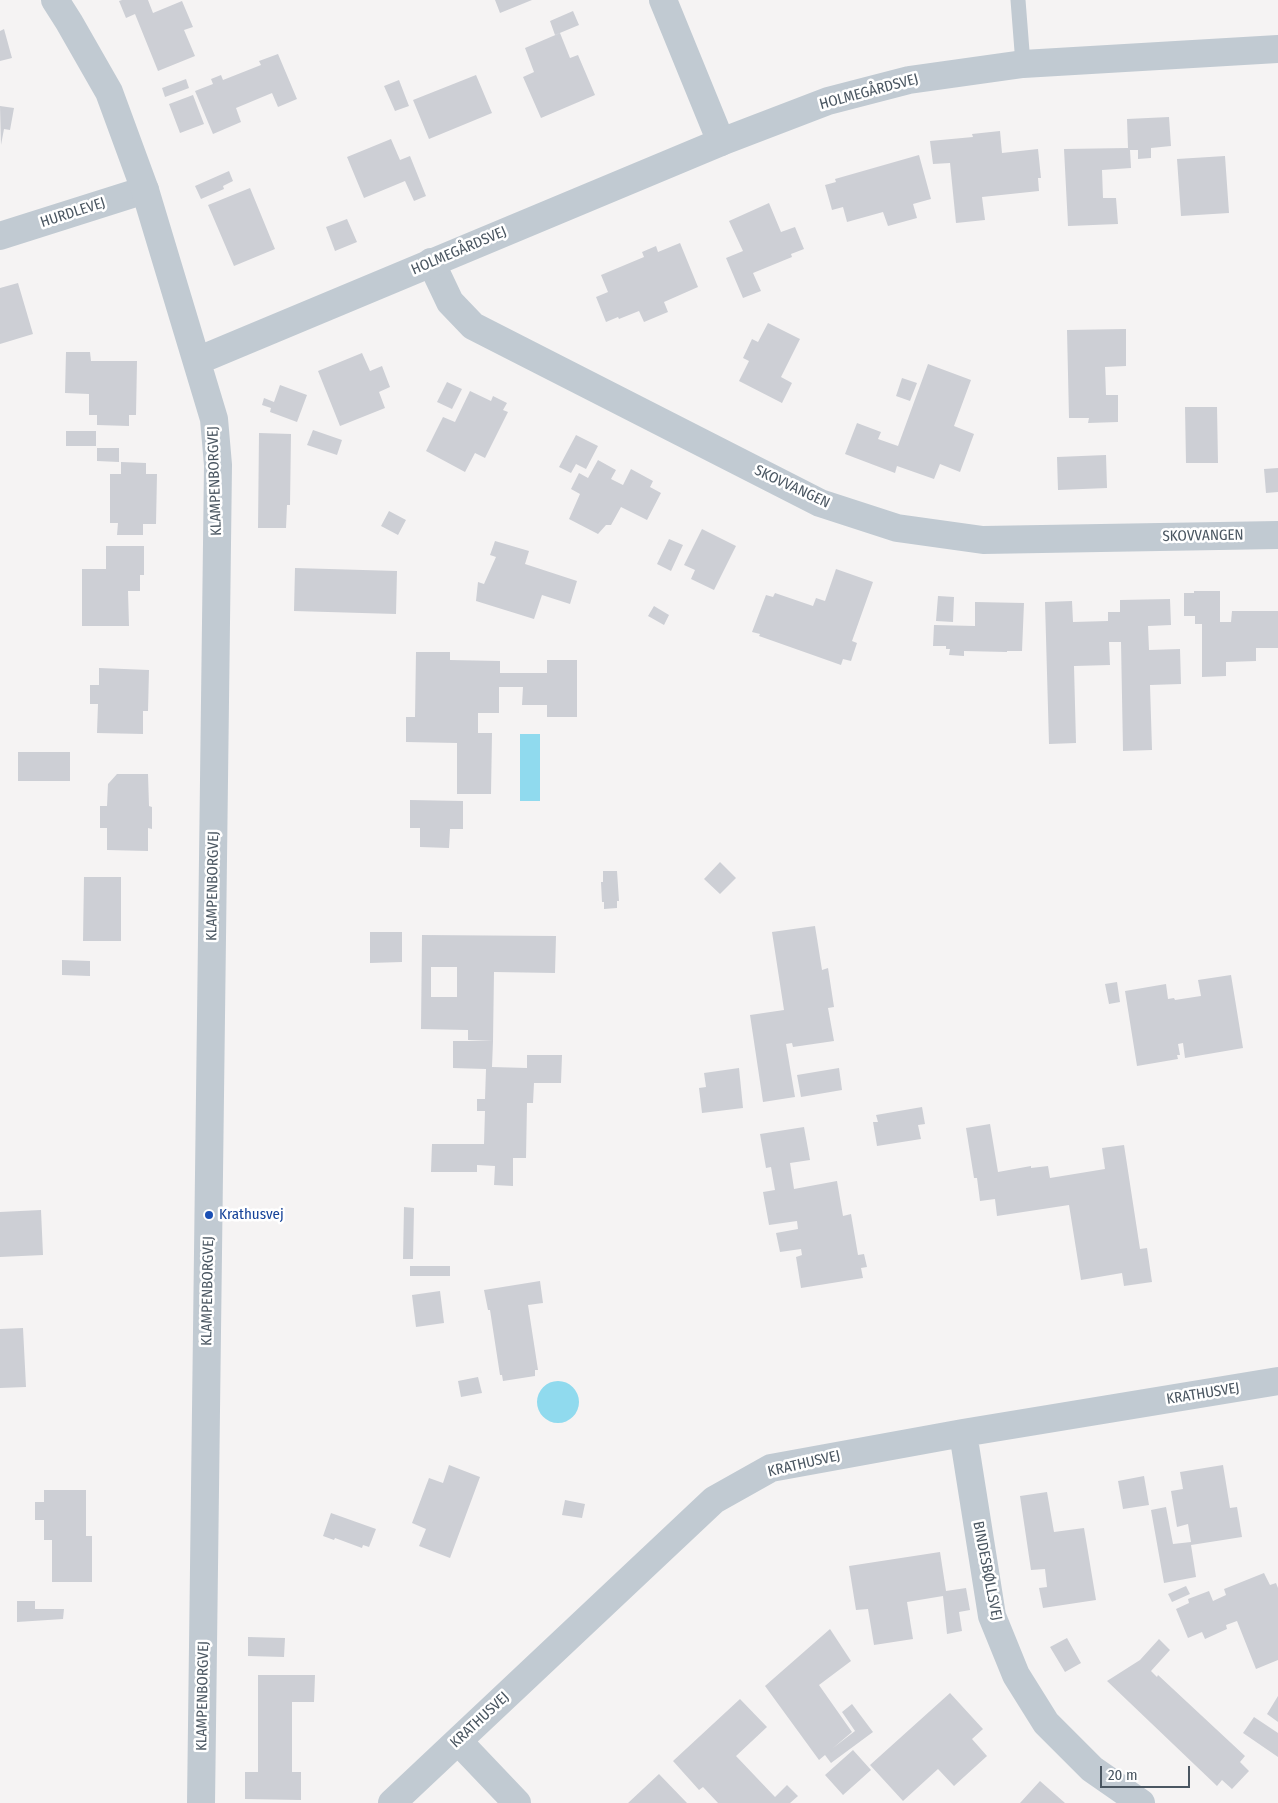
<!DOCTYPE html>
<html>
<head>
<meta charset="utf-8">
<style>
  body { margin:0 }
  #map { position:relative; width:1278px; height:1803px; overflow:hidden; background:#f5f3f3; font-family:"Fira Sans Condensed",sans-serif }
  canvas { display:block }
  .scale { position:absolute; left:1100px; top:1766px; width:90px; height:22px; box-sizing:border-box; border:2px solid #4a5661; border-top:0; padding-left:6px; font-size:15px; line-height:18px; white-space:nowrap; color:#4a5661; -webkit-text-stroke:4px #fff; paint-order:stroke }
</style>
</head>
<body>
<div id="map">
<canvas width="1278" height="1803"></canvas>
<div class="scale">20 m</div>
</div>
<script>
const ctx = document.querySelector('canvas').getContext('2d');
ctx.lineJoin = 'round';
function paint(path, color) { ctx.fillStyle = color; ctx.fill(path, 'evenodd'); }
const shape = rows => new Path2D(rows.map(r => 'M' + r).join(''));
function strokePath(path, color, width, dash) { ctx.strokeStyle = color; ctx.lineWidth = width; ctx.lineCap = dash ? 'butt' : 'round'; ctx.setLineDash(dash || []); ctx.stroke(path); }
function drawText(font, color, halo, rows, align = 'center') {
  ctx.font = font + ' "Fira Sans Condensed",sans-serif'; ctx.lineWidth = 5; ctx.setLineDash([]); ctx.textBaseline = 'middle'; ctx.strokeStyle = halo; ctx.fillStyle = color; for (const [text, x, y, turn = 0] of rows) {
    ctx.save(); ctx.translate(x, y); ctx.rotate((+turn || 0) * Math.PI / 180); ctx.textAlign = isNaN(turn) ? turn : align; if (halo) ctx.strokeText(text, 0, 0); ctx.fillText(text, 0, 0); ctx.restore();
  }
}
paint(shape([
  [520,734,540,734,540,801,520,801],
  '537 1402a21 21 0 1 1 42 0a21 21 0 1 1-42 0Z'
]), '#90daee');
paint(shape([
  [122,0,148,0,153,13,182,1,193,27,184,30,195,56,158,71,135,14,126,18,119,1],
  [495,0,532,0,500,13],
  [573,11,579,25,555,35,550,21],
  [4,29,12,58,0,61,0,31],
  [560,33,570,58,578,55,595,95,541,118,523,77,534,72,525,48],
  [278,54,297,99,278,107,272,93,236,108,241,122,213,134,195,91,213,84,211,79,221,75,223,80,261,65,259,61],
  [476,75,492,113,429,139,413,100],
  [186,79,189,88,165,97,162,88],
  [399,80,409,106,395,111,384,86],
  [193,95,204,124,180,133,169,104],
  [0,106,14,108,10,130,4,129,1,145],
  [1169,117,1171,146,1151,148,1151,158,1138,159,1138,150,1130,150,1131,168,1102,170,1103,198,1116,198,1118,224,1068,226,1064,149,1128,148,1127,119],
  [1000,131,1002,153,1038,149,1041,178,1038,178,1039,191,982,197,985,220,956,223,950,163,933,164,930,141,973,137,972,134],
  [391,139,400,160,410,156,426,196,414,201,405,181,364,198,347,157],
  [919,155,931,199,913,204,917,218,888,226,883,212,847,222,843,207,832,210,825,185,836,182,835,179],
  [1225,156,1229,213,1181,216,1177,159],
  [229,171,233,181,223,186,224,189,201,199,195,186],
  [250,188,275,249,234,266,208,205],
  [769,203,781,232,795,227,804,249,791,254,792,257,753,273,761,291,743,298,726,258,743,251,729,221],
  [347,219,357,242,335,251,326,227],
  [680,243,698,287,664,302,668,312,644,322,639,311,619,319,618,317,606,322,596,297,608,292,601,275,644,257,642,252,656,246,658,252],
  [18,283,33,334,0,344,0,288],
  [768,323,800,339,781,377,792,383,782,403,739,381,749,361,743,358,752,339,758,342],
  [1126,329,1126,366,1105,367,1106,395,1118,395,1118,422,1088,423,1089,418,1069,418,1067,330],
  [66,352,90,352,91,361,137,361,136,415,129,415,129,426,97,425,97,415,89,415,89,394,65,393],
  [362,353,370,371,382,366,390,387,379,392,385,408,340,426,318,371],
  [928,364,971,380,954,426,974,434,960,472,940,464,934,479,897,466,895,473,845,454,857,423,881,432,878,439,898,446],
  [902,378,917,383,910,401,896,396],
  [447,382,462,389,452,409,437,402],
  [280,385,307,395,297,422,270,412,271,408,262,405,264,398,274,402],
  [470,391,491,401,493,396,507,403,503,410,508,412,485,458,475,453,465,472,426,451,443,417,455,422],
  [1185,407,1217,407,1218,463,1186,463],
  [313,430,342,440,337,455,307,445],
  [66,431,96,431,96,446,66,446],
  [259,433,291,434,290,505,287,505,286,528,258,528],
  [576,435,598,446,586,469,576,464,571,473,559,467],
  [97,448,119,448,119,462,97,461],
  [1106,455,1107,488,1058,490,1057,457],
  [598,460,616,470,611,479,623,485,631,469,653,481,650,487,661,493,647,520,621,507,611,525,606,525,598,534,569,519,580,494,571,489,579,473,588,478],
  [121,462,146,463,146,474,157,474,156,524,143,524,143,535,117,535,118,523,110,523,110,474,121,474],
  [1278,468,1278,492,1266,493,1264,469],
  [389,511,406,520,398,535,381,526],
  [702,529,736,546,714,590,691,579,695,570,684,565],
  [669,539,683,545,671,571,657,564],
  [495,541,529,551,525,564,577,581,570,604,542,595,534,619,476,601,478,582,484,584,496,557,490,555],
  [106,546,144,546,144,575,140,575,140,591,128,591,129,626,82,626,82,569,106,569],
  [295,568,397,571,396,614,294,611],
  [836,569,873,582,852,641,857,643,851,661,843,659,841,665,759,636,760,634,752,632,766,595,773,597,775,593,813,606,816,598,825,601],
  [1194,591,1220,591,1220,622,1231,622,1232,611,1278,611,1278,648,1256,648,1256,661,1226,662,1226,676,1202,677,1202,624,1195,624,1195,616,1184,616,1184,593,1194,593],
  [938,596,954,597,953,622,936,621],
  [1170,599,1171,625,1148,626,1149,650,1180,649,1181,684,1150,685,1152,750,1123,751,1121,642,1109,642,1110,665,1074,666,1076,743,1049,744,1045,602,1072,601,1073,622,1108,621,1108,612,1120,612,1120,600],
  [975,602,1024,603,1022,651,1007,651,1007,652,964,651,964,656,949,655,950,649,946,649,946,646,933,646,934,625,975,626],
  [654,606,669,615,664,625,648,616],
  [416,652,450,652,450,660,500,661,500,673,547,673,547,660,577,660,577,717,547,717,547,705,522,705,523,687,499,687,499,713,478,713,478,733,492,733,491,794,457,794,457,743,406,742,406,717,415,717],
  [99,668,149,670,148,711,143,711,143,734,97,733,98,704,90,704,90,685,99,685],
  [18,752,70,752,70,781,18,781],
  [117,774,148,774,149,806,152,807,152,829,148,828,148,851,107,850,107,828,100,828,100,806,107,806,108,784],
  [410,800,463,801,463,829,450,829,449,848,420,847,420,828,410,828],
  [720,862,736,878,720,894,704,879],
  [603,871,617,871,619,901,617,901,617,908,604,909,604,902,602,902,601,882,603,882],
  [84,877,121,877,121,941,83,941],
  [815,926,822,970,828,968,834,1007,828,1008,834,1041,793,1047,792,1043,786,1044,795,1097,763,1102,750,1015,784,1010,772,932],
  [370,932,402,932,402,962,370,963],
  [422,935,556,936,555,973,494,972,493,1041,468,1040,468,1030,421,1029],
  [431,967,457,967,457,997,431,997],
  [62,960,90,961,90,976,62,975],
  [1231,975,1243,1048,1185,1058,1183,1043,1178,1044,1180,1055,1177,1055,1178,1059,1137,1066,1125,991,1166,984,1168,999,1174,998,1175,1000,1201,996,1198,980],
  [1117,982,1120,1002,1109,1004,1105,984],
  [453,1041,493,1041,492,1067,527,1068,527,1055,562,1055,561,1083,534,1083,533,1103,527,1103,526,1158,513,1158,513,1186,494,1185,495,1166,477,1165,477,1172,431,1172,432,1144,484,1144,485,1111,477,1111,477,1099,485,1099,486,1069,453,1068],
  [739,1068,743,1108,702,1113,699,1088,706,1087,704,1073],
  [839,1068,842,1090,801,1097,797,1075],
  [922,1107,925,1124,918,1125,921,1139,877,1146,873,1122,878,1122,876,1115],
  [990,1124,998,1172,1031,1166,1031,1168,1048,1166,1050,1178,1105,1169,1102,1148,1124,1145,1140,1249,1147,1248,1152,1282,1124,1286,1122,1273,1081,1280,1069,1205,997,1216,995,1199,980,1201,977,1178,974,1178,966,1128],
  [804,1127,810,1160,790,1163,794,1189,837,1181,843,1216,851,1214,858,1255,864,1254,867,1267,861,1268,863,1278,801,1288,796,1257,802,1255,801,1249,780,1252,776,1233,798,1229,797,1221,769,1225,763,1192,775,1190,771,1167,766,1168,760,1134],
  [404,1207,414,1208,413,1259,403,1259],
  [41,1210,43,1255,0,1257,0,1212],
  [410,1266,450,1266,450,1276,410,1276],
  [540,1281,543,1303,528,1305,538,1370,535,1370,535,1376,503,1381,502,1375,500,1375,490,1310,488,1310,484,1290],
  [440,1291,444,1323,416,1327,412,1295],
  [23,1328,26,1387,0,1388,0,1329],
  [478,1377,482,1393,461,1397,458,1381],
  [449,1465,480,1477,450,1558,419,1546,426,1529,412,1523,429,1478,443,1483],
  [1223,1465,1230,1508,1237,1507,1242,1537,1191,1545,1196,1577,1164,1583,1151,1510,1166,1507,1173,1544,1191,1542,1188,1524,1177,1527,1171,1491,1183,1489,1180,1472],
  [1144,1476,1149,1505,1123,1509,1118,1481],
  [44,1490,86,1490,86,1536,92,1536,92,1582,52,1582,52,1540,44,1540,44,1520,35,1520,35,1502,44,1502],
  [1047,1492,1054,1532,1084,1528,1096,1600,1043,1608,1039,1588,1047,1587,1045,1569,1031,1570,1020,1496],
  [565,1500,585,1504,582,1518,562,1515],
  [331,1513,376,1529,369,1547,363,1545,362,1548,335,1538,334,1540,323,1536],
  [940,1552,946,1591,966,1588,970,1610,959,1612,962,1631,947,1634,943,1596,907,1602,913,1639,874,1645,868,1609,856,1610,849,1566],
  [1264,1573,1270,1585,1276,1583,1278,1588,1278,1660,1256,1669,1237,1621,1226,1625,1227,1629,1205,1639,1202,1632,1188,1638,1176,1609,1189,1603,1188,1599,1209,1591,1213,1601,1226,1595,1224,1589],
  [1186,1586,1190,1594,1172,1602,1168,1594],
  [17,1601,35,1601,35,1609,64,1609,63,1619,17,1622],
  [830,1629,851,1661,819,1685,852,1732,833,1748,855,1731,842,1712,852,1704,873,1732,831,1763,825,1755,819,1760,765,1686],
  [248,1637,285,1638,284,1657,248,1656],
  [1067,1638,1081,1663,1065,1672,1050,1647],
  [1159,1639,1170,1650,1151,1671,1157,1677,1158,1675,1245,1756,1240,1762,1249,1771,1232,1789,1222,1780,1217,1786,1107,1681,1140,1660],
  [258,1675,315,1675,314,1702,292,1702,292,1772,301,1772,301,1800,245,1799,245,1772,258,1772],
  [950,1693,983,1729,972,1739,987,1756,954,1786,938,1769,903,1801,870,1765],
  [1278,1696,1278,1722,1267,1714],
  [740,1699,767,1727,736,1756,775,1797,787,1785,798,1796,790,1803,718,1803,703,1787,699,1790,673,1761],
  [1254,1717,1278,1733,1278,1757,1243,1733],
  [853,1750,871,1770,843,1795,825,1775],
  [659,1774,687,1803,628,1803],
  [1040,1781,1065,1803,1020,1803]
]), '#cdcfd5');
strokePath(shape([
  [1018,0,1023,64]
]), '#c1cad2', 15);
strokePath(shape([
  [663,0,721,142],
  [0,236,145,190],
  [431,262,450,302,473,326,820,503,897,528,983,540,1278,535],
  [963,1433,992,1616,1016,1675,1046,1723,1092,1769,1141,1803],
  [458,1741,517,1803],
  [392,1803,714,1500,771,1468,963,1433,1278,1381]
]), '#c1cad2', 28);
strokePath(shape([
  [55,0,69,22,109,92,145,190,214,419,218,465,201,1803],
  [197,361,721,142,828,101,909,80,1023,64,1278,49]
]), '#c1cad2', 28);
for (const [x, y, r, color] of [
  [209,1215,5,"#1a4fb4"]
]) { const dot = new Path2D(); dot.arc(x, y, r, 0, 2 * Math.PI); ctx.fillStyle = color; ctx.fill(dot); strokePath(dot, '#fff', 2); }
drawText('15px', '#4a5661', '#fff', [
  ["HOLMEGÅRDSVEJ",869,92,-15],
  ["HURDLEVEJ",73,213,-18],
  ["HOLMEGÅRDSVEJ",459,251,-23],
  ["KLAMPENBORGVEJ",215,481,-92],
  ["SKOVVANGEN",792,487,25],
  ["SKOVVANGEN",1203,536,-1],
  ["KLAMPENBORGVEJ",213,886,-89],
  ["KLAMPENBORGVEJ",208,1291,-89],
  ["KRATHUSVEJ",1203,1394,-9],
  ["KRATHUSVEJ",804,1464,-13],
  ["BINDESBØLLSVEJ",987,1571,79],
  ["KLAMPENBORGVEJ",203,1696,-89],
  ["KRATHUSVEJ",480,1720,-43]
]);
drawText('15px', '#164399', '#fff', [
  ["Krathusvej",219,1215]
], 'left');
</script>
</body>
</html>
